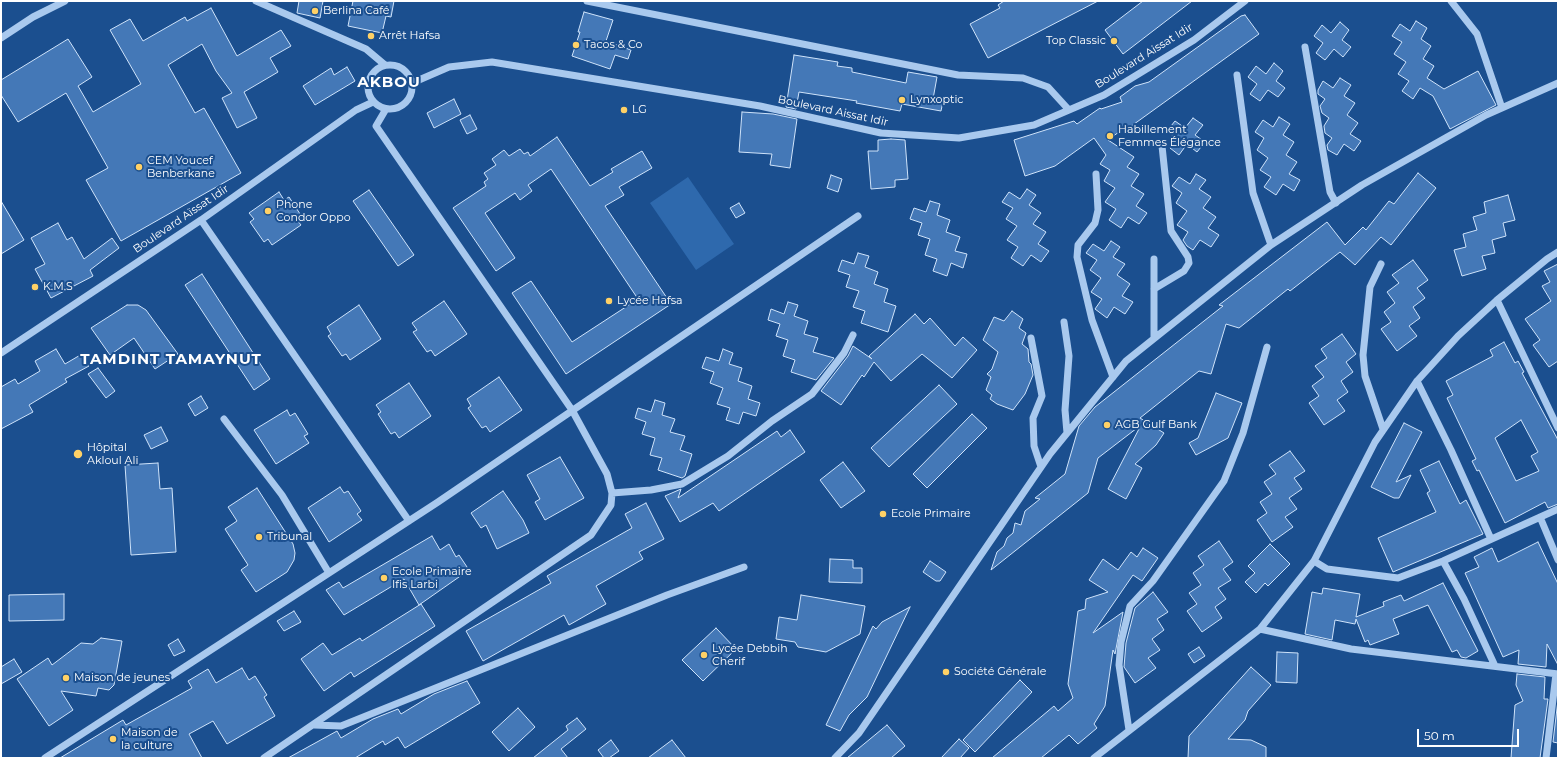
<!DOCTYPE html>
<html>
<head>
<meta charset="utf-8">
<style>
  body { margin:0 }
  #map { position:relative; width:1559px; height:759px; overflow:hidden; background:#1b4f8f; font-family:Montserrat,sans-serif }
  canvas { display:block }
  .frame { position:absolute; inset:0; border:2px solid #fff; pointer-events:none }
  .scale { position:absolute; left:1417px; top:729px; width:102px; height:18px; box-sizing:border-box; border:2px solid #fff; border-top:0; padding-left:5px; font-size:12px; line-height:14px; white-space:nowrap; color:#fff; -webkit-text-stroke:3px #1b4f8f; paint-order:stroke }
</style>
</head>
<body>
<div id="map">
<canvas width="1559" height="759"></canvas>
<div class="frame"></div>
<div class="scale">50 m</div>
</div>
<script>
const ctx = document.querySelector('canvas').getContext('2d');
ctx.lineJoin = 'round';
function paint(path, color) { ctx.fillStyle = color; ctx.fill(path, 'evenodd'); }
const shape = rows => new Path2D(rows.map(r => 'M' + r).join(''));
function strokePath(path, color, width, dash) { ctx.strokeStyle = color; ctx.lineWidth = width; ctx.lineCap = dash ? 'butt' : 'round'; ctx.setLineDash(dash || []); ctx.stroke(path); }
function drawText(font, color, halo, rows, align = 'center') {
  ctx.font = font + ' Montserrat,sans-serif'; ctx.lineWidth = 4; ctx.setLineDash([]); ctx.textBaseline = 'middle'; ctx.strokeStyle = halo; ctx.fillStyle = color; for (const [text, x, y, turn = 0] of rows) {
    ctx.save(); ctx.translate(x, y); ctx.rotate((+turn || 0) * Math.PI / 180); ctx.textAlign = isNaN(turn) ? turn : align; if (halo) ctx.strokeText(text, 0, 0); ctx.fillText(text, 0, 0); ctx.restore();
  }
}
paint(shape([
  [688,177,734,244,696,270,650,203]
]), '#2e69ad');
const building = shape([
  [299,1,323,1,320,18,297,13,299,1],
  [353,1,394,1,391,17,386,16,382,33,348,26,353,1],
  [1004,1,1098,1,988,58,970,24,1000,8,998,5,1004,1],
  [1143,1,1192,1,1123,54,1105,30,1143,1],
  [211,8,237,56,281,30,291,46,270,58,278,72,244,92,257,118,237,128,222,98,232,93,216,71,202,44,168,65,195,113,204,108,241,173,121,241,86,180,108,168,66,93,18,122,1,95,1,80,68,39,92,77,78,86,93,112,141,84,110,30,130,19,143,41,185,17,187,21,211,8],
  [584,12,613,20,606,41,631,50,628,59,615,55,610,69,572,56,580,32,578,32,584,12],
  [1245,15,1259,34,1130,127,1123,129,1108,140,1134,157,1127,167,1139,174,1131,186,1144,194,1136,206,1147,213,1139,224,1128,217,1121,228,1109,220,1116,209,1105,202,1115,188,1104,181,1110,170,1100,164,1106,155,1094,138,1055,166,1025,176,1014,140,1074,121,1077,124,1100,108,1101,109,1122,102,1120,97,1135,86,1149,82,1241,16,1245,15],
  [1416,21,1427,28,1421,39,1431,46,1423,59,1434,66,1427,78,1444,89,1478,71,1496,105,1450,129,1433,96,1420,88,1413,99,1402,91,1409,81,1398,74,1406,62,1394,54,1402,42,1392,36,1400,24,1410,31,1416,21],
  [1340,22,1349,30,1342,40,1351,47,1343,57,1334,49,1325,60,1316,53,1323,43,1314,36,1322,25,1331,33,1340,22],
  [794,55,838,62,837,66,852,68,852,72,906,83,908,72,937,77,933,99,943,101,941,111,902,104,900,111,856,103,857,101,799,92,796,109,786,107,794,55],
  [1274,63,1283,71,1276,81,1285,88,1278,97,1268,90,1260,101,1250,94,1257,84,1248,77,1256,66,1266,74,1274,63],
  [347,67,355,81,315,105,303,86,331,68,334,75,347,67],
  [1340,78,1351,85,1344,96,1355,103,1347,115,1358,123,1350,134,1361,141,1354,151,1344,144,1337,155,1328,150,1327,145,1332,138,1325,133,1324,126,1329,118,1322,113,1320,106,1325,99,1318,94,1318,90,1323,81,1333,88,1340,78],
  [454,99,461,114,434,128,427,113,454,99],
  [742,112,773,114,797,119,790,168,770,165,772,154,739,152,742,112],
  [470,115,477,129,467,134,460,120,470,115],
  [1279,117,1290,124,1283,135,1294,142,1286,155,1297,162,1289,174,1300,180,1294,191,1283,184,1276,195,1264,187,1271,177,1260,170,1268,158,1257,150,1264,138,1255,132,1263,120,1273,127,1279,117],
  [1193,118,1203,125,1195,135,1205,142,1197,152,1187,144,1179,155,1170,148,1177,139,1167,131,1175,121,1185,128,1193,118],
  [557,137,590,186,613,172,611,169,642,151,652,168,619,187,624,195,605,206,671,304,566,374,512,293,531,281,572,342,638,299,551,169,528,185,532,191,520,200,515,193,485,213,515,258,496,271,453,208,486,186,484,182,488,179,484,173,496,165,492,159,504,150,509,156,520,149,524,154,528,152,530,156,557,137],
  [891,139,905,140,908,179,895,180,895,187,871,189,868,151,878,151,878,140,891,139],
  [1418,173,1436,188,1391,245,1381,237,1355,265,1340,252,1290,291,1288,289,1239,328,1226,324,1211,374,1199,371,1140,418,1164,433,1156,445,1135,464,1142,468,1126,499,1108,489,1141,425,1098,458,1088,493,991,570,997,552,1004,546,1007,538,1013,533,1015,523,1021,525,1025,511,1040,499,1035,498,1065,474,1079,426,1095,407,1223,306,1219,305,1327,222,1345,245,1363,227,1366,230,1389,201,1394,204,1418,173],
  [1196,174,1206,180,1199,189,1211,197,1203,208,1216,217,1208,228,1219,235,1211,247,1200,240,1193,250,1187,246,1183,240,1188,232,1177,225,1187,211,1176,203,1182,193,1172,186,1179,177,1190,184,1196,174],
  [831,175,842,179,838,192,827,188,831,175],
  [1027,189,1036,195,1029,205,1041,213,1033,224,1046,232,1038,244,1049,251,1041,262,1031,255,1023,266,1011,258,1018,247,1007,240,1017,226,1006,219,1013,208,1002,202,1009,192,1020,199,1027,189],
  [369,190,414,255,398,266,353,201,369,190],
  [279,192,284,200,289,197,302,217,297,220,301,225,272,245,268,239,264,242,250,222,254,219,249,213,279,192],
  [1508,195,1515,220,1503,223,1506,236,1492,240,1495,253,1482,256,1486,269,1462,276,1454,250,1466,247,1463,234,1477,230,1473,217,1486,213,1484,202,1508,195],
  [1,201,24,240,1,254,1,201],
  [930,201,940,204,937,215,950,220,946,232,960,237,955,251,967,254,963,268,951,263,947,276,933,271,937,259,925,255,930,239,918,235,922,223,910,219,914,208,926,212,930,201],
  [739,203,745,213,736,218,730,208,739,203],
  [58,223,67,240,72,237,84,259,112,238,119,248,90,270,93,276,51,298,35,269,45,264,31,238,58,223],
  [1111,241,1120,247,1113,257,1125,264,1117,275,1130,284,1122,296,1133,302,1125,314,1114,307,1107,318,1095,309,1102,299,1091,292,1101,278,1090,270,1097,260,1086,253,1093,244,1104,251,1111,241],
  [858,253,869,256,865,267,878,272,874,284,888,289,884,302,896,306,888,332,861,323,865,311,853,307,859,291,846,287,850,275,838,271,842,260,854,264,858,253],
  [1413,260,1428,280,1417,288,1425,298,1413,307,1420,318,1409,326,1417,336,1397,351,1381,329,1391,322,1384,312,1395,303,1387,292,1399,283,1392,275,1413,260],
  [1558,264,1558,361,1549,367,1533,345,1540,340,1525,319,1551,301,1542,286,1550,282,1544,271,1558,264],
  [202,274,270,379,254,390,185,285,202,274],
  [444,301,467,334,435,356,431,350,427,352,413,332,417,330,412,323,444,301],
  [788,302,798,305,794,316,808,321,804,334,818,338,813,352,834,358,816,380,791,372,795,360,783,356,788,340,776,336,780,324,768,320,771,309,784,314,788,302],
  [127,305,138,305,146,310,178,354,155,369,134,338,110,355,91,328,127,305],
  [359,305,381,339,350,360,346,354,342,356,328,336,331,334,327,327,359,305],
  [1012,311,1023,319,1019,328,1026,333,1022,344,1028,349,1029,362,1031,364,1033,375,1025,394,1013,410,997,404,990,399,992,395,986,390,991,377,987,374,992,369,998,352,983,340,994,317,1004,321,1012,311],
  [915,314,924,324,930,318,955,346,963,337,977,350,952,378,922,354,891,381,874,362,864,377,862,375,841,405,821,391,848,356,853,346,872,359,869,356,915,314],
  [1342,334,1356,354,1346,362,1353,372,1341,381,1348,392,1337,400,1345,411,1324,425,1309,403,1319,396,1312,386,1324,377,1315,366,1327,358,1321,349,1342,334],
  [1504,342,1515,363,1518,361,1524,372,1522,373,1558,440,1558,504,1548,508,1545,502,1505,523,1479,470,1477,471,1472,461,1476,459,1447,398,1453,395,1446,381,1493,356,1490,350,1504,342],
  [1521,420,1538,452,1531,456,1539,471,1516,481,1495,438,1521,420],
  [56,349,65,364,82,354,89,366,65,379,67,382,29,405,33,412,1,429,1,387,15,379,18,384,40,371,35,361,56,349],
  [723,349,733,353,729,364,742,368,738,381,752,386,748,399,760,403,756,416,743,412,739,424,726,420,730,408,717,404,723,388,710,383,714,372,702,368,706,357,719,361,723,349],
  [98,368,115,391,106,398,88,374,98,368],
  [499,377,522,410,490,432,486,426,482,428,468,408,471,406,467,399,499,377],
  [409,383,431,416,399,438,395,432,391,434,378,414,381,412,376,405,409,383],
  [939,385,957,404,889,467,871,448,939,385],
  [1216,393,1242,403,1228,438,1196,455,1189,443,1198,438,1216,393],
  [201,396,208,408,195,416,188,404,201,396],
  [655,400,665,403,662,415,675,419,670,432,685,436,680,450,692,454,685,476,682,478,658,470,662,458,650,455,655,438,642,434,646,422,635,418,638,408,651,412,655,400],
  [287,410,290,416,295,413,308,434,304,436,309,443,276,464,254,430,287,410],
  [972,414,987,428,927,488,913,474,972,414],
  [1404,423,1422,432,1396,482,1411,475,1399,498,1394,498,1371,487,1404,423],
  [161,427,168,441,151,449,144,435,161,427],
  [790,430,805,452,719,511,713,503,680,522,665,496,681,489,678,498,777,431,781,437,790,430],
  [1290,451,1305,471,1294,478,1302,489,1289,498,1297,509,1285,517,1293,527,1272,542,1257,520,1267,513,1260,502,1272,494,1264,482,1276,474,1269,465,1290,451],
  [560,457,584,498,545,520,535,502,540,499,527,475,560,457],
  [1439,461,1460,504,1466,500,1483,534,1393,572,1378,538,1436,512,1427,493,1430,491,1420,470,1439,461],
  [843,462,865,491,841,508,820,480,843,462],
  [158,463,160,489,172,488,176,552,131,555,125,465,158,463],
  [340,487,344,493,348,491,361,511,357,514,362,520,329,542,308,508,340,487],
  [257,488,293,544,295,553,294,560,287,572,256,592,241,570,248,565,225,529,237,521,228,507,257,488],
  [503,491,523,520,529,533,497,549,486,525,481,528,471,513,503,491],
  [646,503,664,539,639,552,643,559,596,586,606,604,569,625,564,615,483,661,466,631,551,583,547,576,632,528,625,514,646,503],
  [432,536,440,550,449,544,456,557,459,555,469,570,419,605,404,579,344,615,326,590,339,582,343,588,432,536],
  [1219,541,1233,562,1223,569,1231,580,1218,588,1226,599,1215,607,1222,618,1202,632,1187,611,1197,604,1189,593,1201,585,1193,573,1204,565,1198,556,1219,541],
  [1538,542,1558,584,1558,665,1547,644,1546,667,1518,664,1519,650,1503,657,1465,573,1479,567,1474,557,1492,548,1498,562,1538,542],
  [1270,544,1290,564,1268,586,1265,583,1256,593,1245,582,1255,573,1248,566,1270,544],
  [1143,548,1158,558,1142,581,1133,575,1093,633,1123,612,1115,654,1113,650,1105,706,1094,724,1097,728,1078,744,1069,735,1041,758,992,758,1054,706,1058,711,1073,698,1068,684,1078,611,1085,609,1086,599,1108,592,1089,580,1103,559,1118,570,1131,552,1137,557,1143,548],
  [830,559,853,560,853,568,862,568,862,583,829,582,830,559],
  [930,561,946,572,940,581,936,581,923,572,930,561],
  [1443,583,1478,651,1466,658,1461,657,1457,650,1452,652,1428,605,1393,619,1399,634,1370,645,1368,640,1365,642,1356,619,1355,624,1335,620,1332,640,1305,634,1312,592,1322,594,1323,588,1360,594,1356,617,1384,606,1383,602,1401,595,1404,601,1443,583],
  [1153,592,1168,612,1157,619,1164,630,1152,639,1160,650,1148,658,1156,668,1135,683,1124,667,1126,643,1135,608,1153,592],
  [64,594,64,620,9,621,9,595,64,594],
  [801,595,865,606,860,634,826,652,798,647,795,642,776,639,779,617,797,620,801,595],
  [421,604,435,626,354,677,351,672,324,691,301,659,323,643,332,655,360,638,362,641,421,604],
  [910,607,867,697,849,715,840,731,826,725,873,626,876,629,882,622,910,607],
  [294,611,301,622,284,631,277,621,294,611],
  [716,628,736,649,703,681,682,660,716,628],
  [101,638,122,641,114,685,109,690,98,688,96,696,61,691,73,710,49,726,17,679,48,658,52,665,81,643,93,644,101,638],
  [178,639,185,651,174,656,168,645,178,639],
  [1199,647,1205,656,1194,663,1188,654,1199,647],
  [1277,652,1298,653,1297,683,1276,682,1277,652],
  [14,659,22,672,1,684,1,667,14,659],
  [1251,667,1271,685,1248,711,1245,720,1228,739,1251,740,1266,747,1266,758,1188,758,1189,736,1251,667],
  [242,668,249,680,255,676,267,695,264,697,275,716,227,744,213,721,189,734,202,758,60,758,123,720,126,725,192,688,188,681,208,669,216,683,242,668],
  [1517,674,1545,677,1544,699,1548,699,1540,758,1511,758,1515,705,1523,701,1516,685,1517,674],
  [1020,680,1032,692,975,752,963,740,1020,680],
  [467,681,480,703,405,748,398,737,385,745,383,741,355,758,288,758,337,731,341,738,373,719,398,709,401,714,434,694,467,681],
  [1558,700,1558,743,1553,742,1558,700],
  [518,708,535,727,509,751,492,732,518,708],
  [577,718,586,729,561,749,568,758,533,758,568,730,566,726,577,718],
  [887,725,905,746,891,758,847,758,887,725],
  [959,739,969,748,960,758,941,758,959,739],
  [611,740,619,751,609,758,604,758,598,750,611,740],
  [672,740,686,758,648,758,672,740]
]);
paint(building, '#4478b7');
strokePath(building, '#cfe3fa', 1);
strokePath(shape([
  [256,1,366,49,385,65],
  [587,1,958,75,1023,78,1048,87,1069,110],
  [1451,1,1477,34,1502,108],
  [1,38,33,17,65,1],
  [1305,47,1330,192,1336,203],
  '368 87a22 22 0 1 1 44 0a22 22 0 1 1-44 0Z',
  [1237,75,1253,193,1271,245],
  [412,83,449,67,492,62,760,106,881,133,959,138,1034,125,1104,95,1194,40,1245,1],
  [1096,174,1098,210,1095,223,1078,245,1077,257,1092,320,1113,377],
  [201,220,409,521],
  [1154,259,1154,337],
  [1381,264,1370,287,1363,355,1365,376,1383,429],
  [1154,289,1184,271,1189,263,1188,257,1171,231,1162,146],
  [1497,300,1558,428],
  [1064,322,1069,356,1065,410,1067,433],
  [1031,338,1042,396,1033,418,1034,446,1041,467],
  [1,353,201,220,356,110,373,102],
  [1417,381,1451,450,1491,539],
  [224,419,282,495,329,573],
  [612,493,651,490,682,484,728,456,772,421,812,394,844,353,853,335],
  [1540,517,1558,560],
  [1314,561,1327,569,1398,578,1443,561,1558,509],
  [1443,561,1464,599,1495,666],
  [1260,629,1351,649,1558,674],
  [314,725,341,726,667,595,744,567],
  [1129,730,1119,665,1121,642,1130,606,1153,581,1224,481,1243,433,1267,347],
  [45,758,438,502,858,216],
  [264,758,591,535,611,505,612,493,607,474,572,410,376,126,386,109],
  [835,758,859,733,1050,454,1126,361,1271,245,1362,185,1486,115,1558,83],
  [1094,758,1260,629,1314,561,1375,442,1417,381,1458,336,1497,300,1547,259,1558,252],
  [1546,758,1556,674]
]), '#a9c9ee', 7);
for (const [x, y, r, color] of [
  [315,11,4,"#ffd166"],
  [371,36,4,"#ffd166"],
  [1114,41,4,"#ffd166"],
  [576,45,4,"#ffd166"],
  [902,100,4,"#ffd166"],
  [624,110,4,"#ffd166"],
  [1110,136,4,"#ffd166"],
  [139,167,4,"#ffd166"],
  [268,211,4,"#ffd166"],
  [35,287,4,"#ffd166"],
  [609,301,4,"#ffd166"],
  [1107,425,4,"#ffd166"],
  [78,454,5,"#ffd166"],
  [883,514,4,"#ffd166"],
  [259,537,4,"#ffd166"],
  [384,578,4,"#ffd166"],
  [704,655,4,"#ffd166"],
  [946,672,4,"#ffd166"],
  [66,678,4,"#ffd166"],
  [113,739,4,"#ffd166"]
]) { const dot = new Path2D(); dot.arc(x, y, r, 0, 2 * Math.PI); ctx.fillStyle = color; ctx.fill(dot); strokePath(dot, '#1b4f8f', 1.5); }
drawText('11px', '#fff', '#1b4f8f', [
  ["Berlina Café",323,11],
  ["Arrêt Hafsa",379,36],
  ["Top Classic",1106,41,"right"],
  ["Tacos & Co",584,45],
  ["Lynxoptic",910,100],
  ["LG",632,110],
  ["Habillement",1118,130],
  ["Femmes Élégance",1118,143],
  ["CEM Youcef",147,161],
  ["Benberkane",147,174],
  ["Phone",276,205],
  ["Condor Oppo",276,218],
  ["K.M.S",43,287],
  ["Lycée Hafsa",617,301],
  ["AGB Gulf Bank",1115,425],
  ["Hôpital",87,448],
  ["Akloul Ali",87,461],
  ["Ecole Primaire",891,514],
  ["Tribunal",267,537],
  ["Ecole Primaire",392,572],
  ["Ifis Larbi",392,585],
  ["Lycée Debbih",712,649],
  ["Cherif",712,662],
  ["Société Générale",954,672],
  ["Maison de jeunes",74,678],
  ["Maison de",121,733],
  ["la culture",121,746]
], 'left');
drawText('11px', '#fff', '#1b4f8f', [
  ["Boulevard Aissat Idir",1144,56,-32],
  ["Boulevard Aissat Idir",833,111,12],
  ["Boulevard Aïssat Idir",181,219,-34]
]);
ctx.letterSpacing = '1px';
drawText('bold 15px', '#fff', '#1b4f8f', [
  ["AKBOU",389,83],
  ["TAMDINT TAMAYNUT",171,360]
]);
ctx.letterSpacing = '0px';
</script>
</body>
</html>
